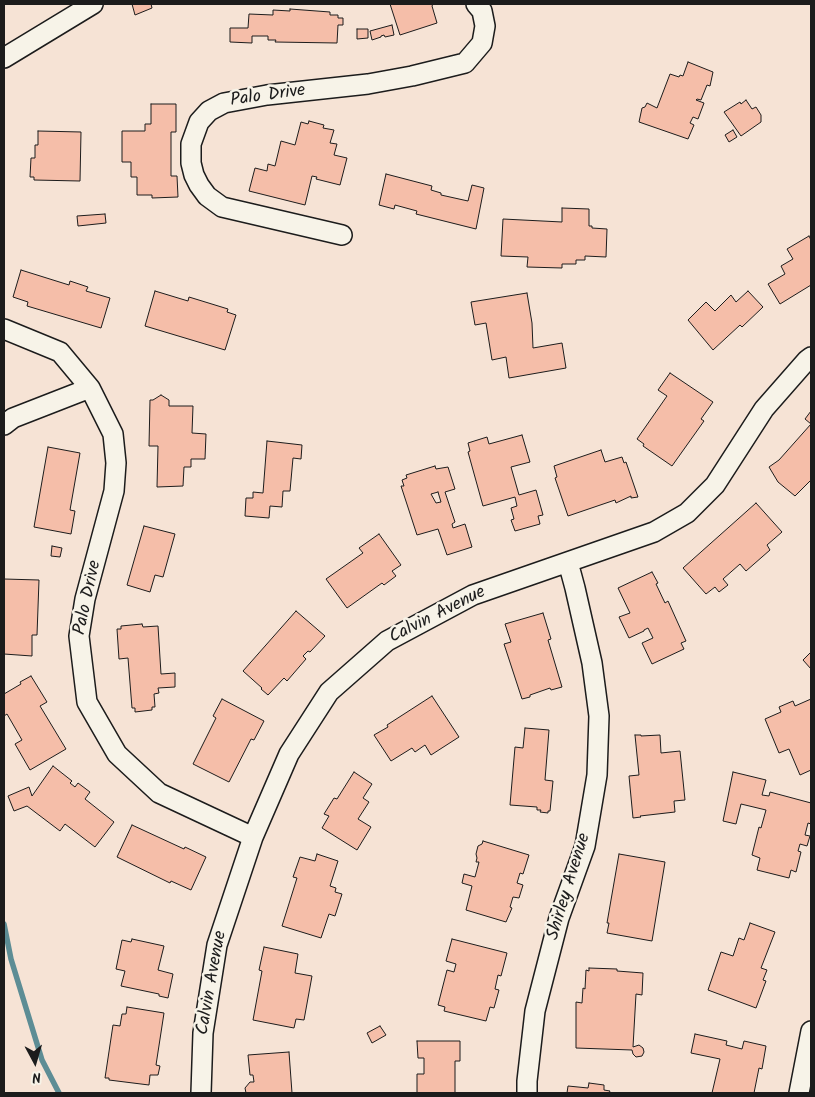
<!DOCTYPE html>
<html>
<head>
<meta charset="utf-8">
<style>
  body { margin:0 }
  #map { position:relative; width:815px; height:1097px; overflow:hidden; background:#f6e3d5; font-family:Kalam,sans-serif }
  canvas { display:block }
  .frame { position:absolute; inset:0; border:5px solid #1c1c1c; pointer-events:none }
  .north { position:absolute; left:10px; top:1037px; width:50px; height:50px; -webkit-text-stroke:4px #f7f3e8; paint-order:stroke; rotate:174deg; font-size:14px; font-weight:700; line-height:20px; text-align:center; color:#1c1c1c }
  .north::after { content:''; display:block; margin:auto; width:18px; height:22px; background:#1c1c1c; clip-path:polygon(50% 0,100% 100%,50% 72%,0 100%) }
</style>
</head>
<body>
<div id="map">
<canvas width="815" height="1097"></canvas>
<div class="frame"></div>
<div class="north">N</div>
</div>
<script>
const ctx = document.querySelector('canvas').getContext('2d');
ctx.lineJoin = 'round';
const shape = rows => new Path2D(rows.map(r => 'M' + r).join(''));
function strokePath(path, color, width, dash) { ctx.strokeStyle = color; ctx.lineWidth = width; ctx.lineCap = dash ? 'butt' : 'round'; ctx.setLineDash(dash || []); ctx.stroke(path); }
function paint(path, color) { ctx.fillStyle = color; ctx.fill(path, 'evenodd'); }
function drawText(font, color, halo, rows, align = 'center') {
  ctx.font = font + ' Kalam,sans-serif'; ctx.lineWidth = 5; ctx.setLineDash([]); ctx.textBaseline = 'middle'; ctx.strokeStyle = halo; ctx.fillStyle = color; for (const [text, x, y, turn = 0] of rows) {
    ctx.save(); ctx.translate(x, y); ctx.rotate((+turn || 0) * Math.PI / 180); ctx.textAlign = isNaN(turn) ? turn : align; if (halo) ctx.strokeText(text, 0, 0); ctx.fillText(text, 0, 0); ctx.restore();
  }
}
strokePath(shape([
  [4,924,11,959,42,1060,59,1093]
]), '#5d8d95', 5.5);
const building = shape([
  [132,4,151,4,152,8,135,15,132,4],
  [390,4,433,4,432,6,437,23,400,35,390,4],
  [290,9,330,12,330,15,338,15,338,18,343,18,343,25,338,25,337,43,275,42,276,40,268,40,268,36,252,36,252,43,230,42,230,28,248,28,249,14,273,15,273,10,290,11,290,9],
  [392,25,394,35,385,37,384,35,381,36,381,37,372,40,370,31,392,25],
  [357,29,368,29,368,38,357,39,357,29],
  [688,62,713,72,710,86,707,85,701,100,697,99,696,100,704,103,698,119,693,117,690,123,694,125,688,139,639,122,642,108,645,107,647,103,657,108,670,74,679,77,680,75,683,76,688,62],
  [746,100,752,109,756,107,761,115,761,122,741,136,724,112,740,102,741,104,746,100],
  [151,104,176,104,176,132,171,132,171,176,177,176,178,197,152,198,152,195,137,195,137,177,131,177,131,162,122,162,122,131,145,131,145,124,151,124,151,104],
  [309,121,324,125,323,128,334,130,330,143,337,144,334,155,347,158,340,185,316,179,317,177,312,176,305,205,249,191,255,168,267,171,268,164,275,166,281,141,295,145,301,122,308,124,309,121],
  [733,130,737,137,729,142,725,135,733,130],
  [38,131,81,132,80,181,34,180,34,177,30,177,31,158,35,158,35,145,38,145,38,131],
  [386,174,432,186,431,190,441,193,441,195,468,201,472,185,484,188,476,229,416,214,417,211,395,205,394,209,379,205,386,174],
  [562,208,589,209,589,226,592,226,592,228,607,229,606,257,585,256,585,260,576,260,576,264,562,264,562,268,527,267,528,257,501,256,503,219,562,222,562,208],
  [105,214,106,223,78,226,77,216,105,214],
  [809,236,811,240,811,285,780,304,768,284,785,274,781,266,793,259,787,249,809,236],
  [21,270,69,285,70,281,88,287,86,291,110,298,101,328,27,306,28,302,13,297,21,270],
  [155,291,188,301,189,297,228,309,227,312,236,315,225,350,145,326,155,291],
  [748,291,763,307,742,327,740,325,713,350,688,320,706,302,715,311,731,295,736,302,748,291],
  [527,293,532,323,533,348,562,343,566,368,509,378,506,357,492,360,486,323,475,325,471,302,527,293],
  [670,373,713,402,701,419,704,421,672,466,643,446,644,444,637,439,667,396,658,390,670,373],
  [161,395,169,400,169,406,193,406,192,433,206,434,205,459,191,459,191,467,184,467,183,486,157,487,158,446,149,446,150,400,153,400,161,395],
  [811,411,811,480,795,496,778,482,769,467,779,460,811,424,805,419,811,411],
  [522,435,530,462,511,467,519,495,536,490,543,515,538,516,540,524,515,531,511,520,514,519,511,508,517,506,515,497,483,506,468,452,470,451,468,443,487,437,489,444,522,435],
  [267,441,302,445,301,459,293,458,290,491,283,491,282,507,270,506,269,518,245,516,246,498,253,498,253,492,263,493,267,441],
  [48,447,80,453,70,510,75,511,71,534,34,527,48,447],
  [601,450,605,462,622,457,624,463,626,462,638,497,631,498,631,496,616,503,615,500,568,516,555,478,557,477,554,466,601,450],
  [435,466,436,469,448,467,455,489,445,492,455,522,452,524,453,528,465,524,472,547,447,555,438,529,417,535,401,486,404,486,402,480,407,478,406,475,435,466],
  [438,492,441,502,436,503,431,494,438,492],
  [756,503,782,532,767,545,770,550,746,571,740,564,723,579,728,585,719,592,715,587,706,594,683,568,756,503],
  [144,526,175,534,163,577,155,575,150,592,127,585,144,526],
  [379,534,401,565,392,571,396,576,384,585,382,583,347,608,326,579,363,553,359,548,379,534],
  [52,546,62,548,60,557,51,556,52,546],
  [652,572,658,583,656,584,665,603,668,601,686,641,681,643,684,649,652,664,642,643,653,638,648,628,644,630,644,631,629,638,619,617,630,613,618,588,652,572],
  [4,579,39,580,37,635,32,635,32,656,4,654,4,579],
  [296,611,325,636,310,652,308,651,303,656,306,659,287,681,284,678,268,695,261,689,262,688,243,671,296,611],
  [543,613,551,639,548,640,562,687,551,690,550,688,530,695,530,697,522,699,504,644,511,642,505,624,543,613],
  [142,624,143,627,158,626,161,674,175,673,175,687,158,688,159,693,154,694,155,707,152,707,152,710,135,712,135,708,132,708,128,658,119,659,117,629,121,629,121,626,142,624],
  [811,652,811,669,803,660,811,652],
  [31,676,47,702,40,706,66,749,30,770,15,744,22,740,7,714,4,716,4,694,21,684,20,682,31,676],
  [432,696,459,737,431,755,425,745,415,752,412,748,391,761,374,735,388,727,387,725,432,696],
  [222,699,264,721,254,740,251,739,229,782,193,764,216,718,213,716,222,699],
  [811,699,811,770,800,775,789,749,779,753,765,719,781,712,779,707,793,701,795,706,811,699],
  [525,728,549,730,545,780,553,781,550,811,548,811,548,813,540,812,541,810,537,810,537,807,510,805,515,747,523,748,525,728],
  [635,735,641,735,641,736,660,735,661,753,680,751,685,800,674,801,675,812,640,816,641,817,633,818,629,776,639,775,635,735],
  [53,766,72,781,70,783,75,787,78,783,90,792,85,799,114,822,95,847,65,824,60,831,27,806,14,811,8,796,29,787,32,796,53,766],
  [354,772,372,784,363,798,369,802,358,819,371,827,357,850,322,828,329,816,324,814,334,798,337,799,354,772],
  [733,772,766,780,762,795,769,796,770,792,811,803,811,824,808,823,805,835,810,836,807,846,800,844,798,851,801,852,796,872,791,870,789,878,757,870,760,858,752,855,759,827,761,828,766,810,741,804,736,824,723,821,733,772],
  [132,825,184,849,185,847,206,857,191,890,171,881,170,883,117,857,132,825],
  [483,841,529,855,523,874,520,873,517,883,523,885,519,898,513,897,510,907,512,908,506,922,466,910,472,886,462,883,464,874,475,877,479,862,476,862,477,858,476,854,478,846,482,844,483,841],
  [317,854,338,861,330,886,336,888,335,892,342,894,335,916,329,914,321,938,282,926,297,878,293,877,300,857,315,861,317,854],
  [619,854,665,862,652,941,607,933,609,923,607,923,619,854],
  [750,923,775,932,761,968,767,970,763,980,766,981,756,1008,708,990,721,952,733,956,739,938,744,940,750,923],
  [132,939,164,946,158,970,173,974,168,998,159,996,159,994,121,986,125,971,116,969,122,940,131,942,132,939],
  [452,939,507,953,501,976,498,975,495,989,499,990,494,1008,490,1007,486,1021,444,1011,445,1007,438,1005,447,970,454,972,456,964,446,961,452,939],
  [264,947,298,954,295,973,312,976,304,1020,296,1019,294,1028,253,1020,262,971,259,970,264,947],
  [589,968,617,969,617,971,643,973,642,995,636,994,633,1047,639,1045,643,1048,644,1052,642,1056,636,1057,633,1054,632,1050,576,1048,576,1002,582,1003,583,988,585,989,586,970,589,971,589,968],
  [127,1007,164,1013,156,1065,160,1066,158,1075,150,1075,149,1085,109,1080,109,1078,105,1078,113,1025,120,1026,122,1014,126,1014,127,1007],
  [380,1026,386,1035,372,1043,367,1033,380,1026],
  [695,1034,727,1041,726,1045,742,1049,744,1041,766,1046,762,1069,759,1068,754,1093,712,1093,720,1059,691,1053,695,1034],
  [417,1041,460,1041,460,1061,455,1061,455,1093,417,1093,417,1074,424,1074,424,1058,418,1058,417,1041],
  [289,1052,292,1093,246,1093,245,1088,250,1082,254,1082,253,1075,250,1075,248,1055,289,1052],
  [589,1083,604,1085,604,1090,610,1091,609,1093,567,1093,568,1086,588,1088,589,1083]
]);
paint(building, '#f5bea9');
strokePath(building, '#1c1c1c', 1);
const minor = shape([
  [4,58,93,4],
  [342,235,222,207,207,196,199,185,194,175,191,163,191,144,199,122,209,111,224,103,267,95,368,84,412,76,465,63,482,43,485,26,482,11,476,4],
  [4,329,60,352,90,388,113,434,116,463,114,491,85,599,79,636,87,702,117,754,159,793,253,837],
  [4,425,13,418,90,388],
  [201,1093,203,1033,217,945,253,837,289,754,329,692,387,641,473,595,654,532,687,513,715,485,764,409,807,360,811,357],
  [527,1093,527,1081,535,1011,559,918,585,846,597,775,599,716,592,663,575,588,568,562],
  [799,1093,811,1031]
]);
strokePath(minor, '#1c1c1c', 22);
strokePath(minor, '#f7f3e8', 19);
drawText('18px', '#1c1c1c', '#f7f3e8', [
  ["Palo Drive",268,97,-8],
  ["Palo Drive",89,598,-78],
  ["Calvin Avenue",438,616,-27],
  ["Shirley Avenue",570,887,-73],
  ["Calvin Avenue",213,983,-80]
]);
</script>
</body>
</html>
